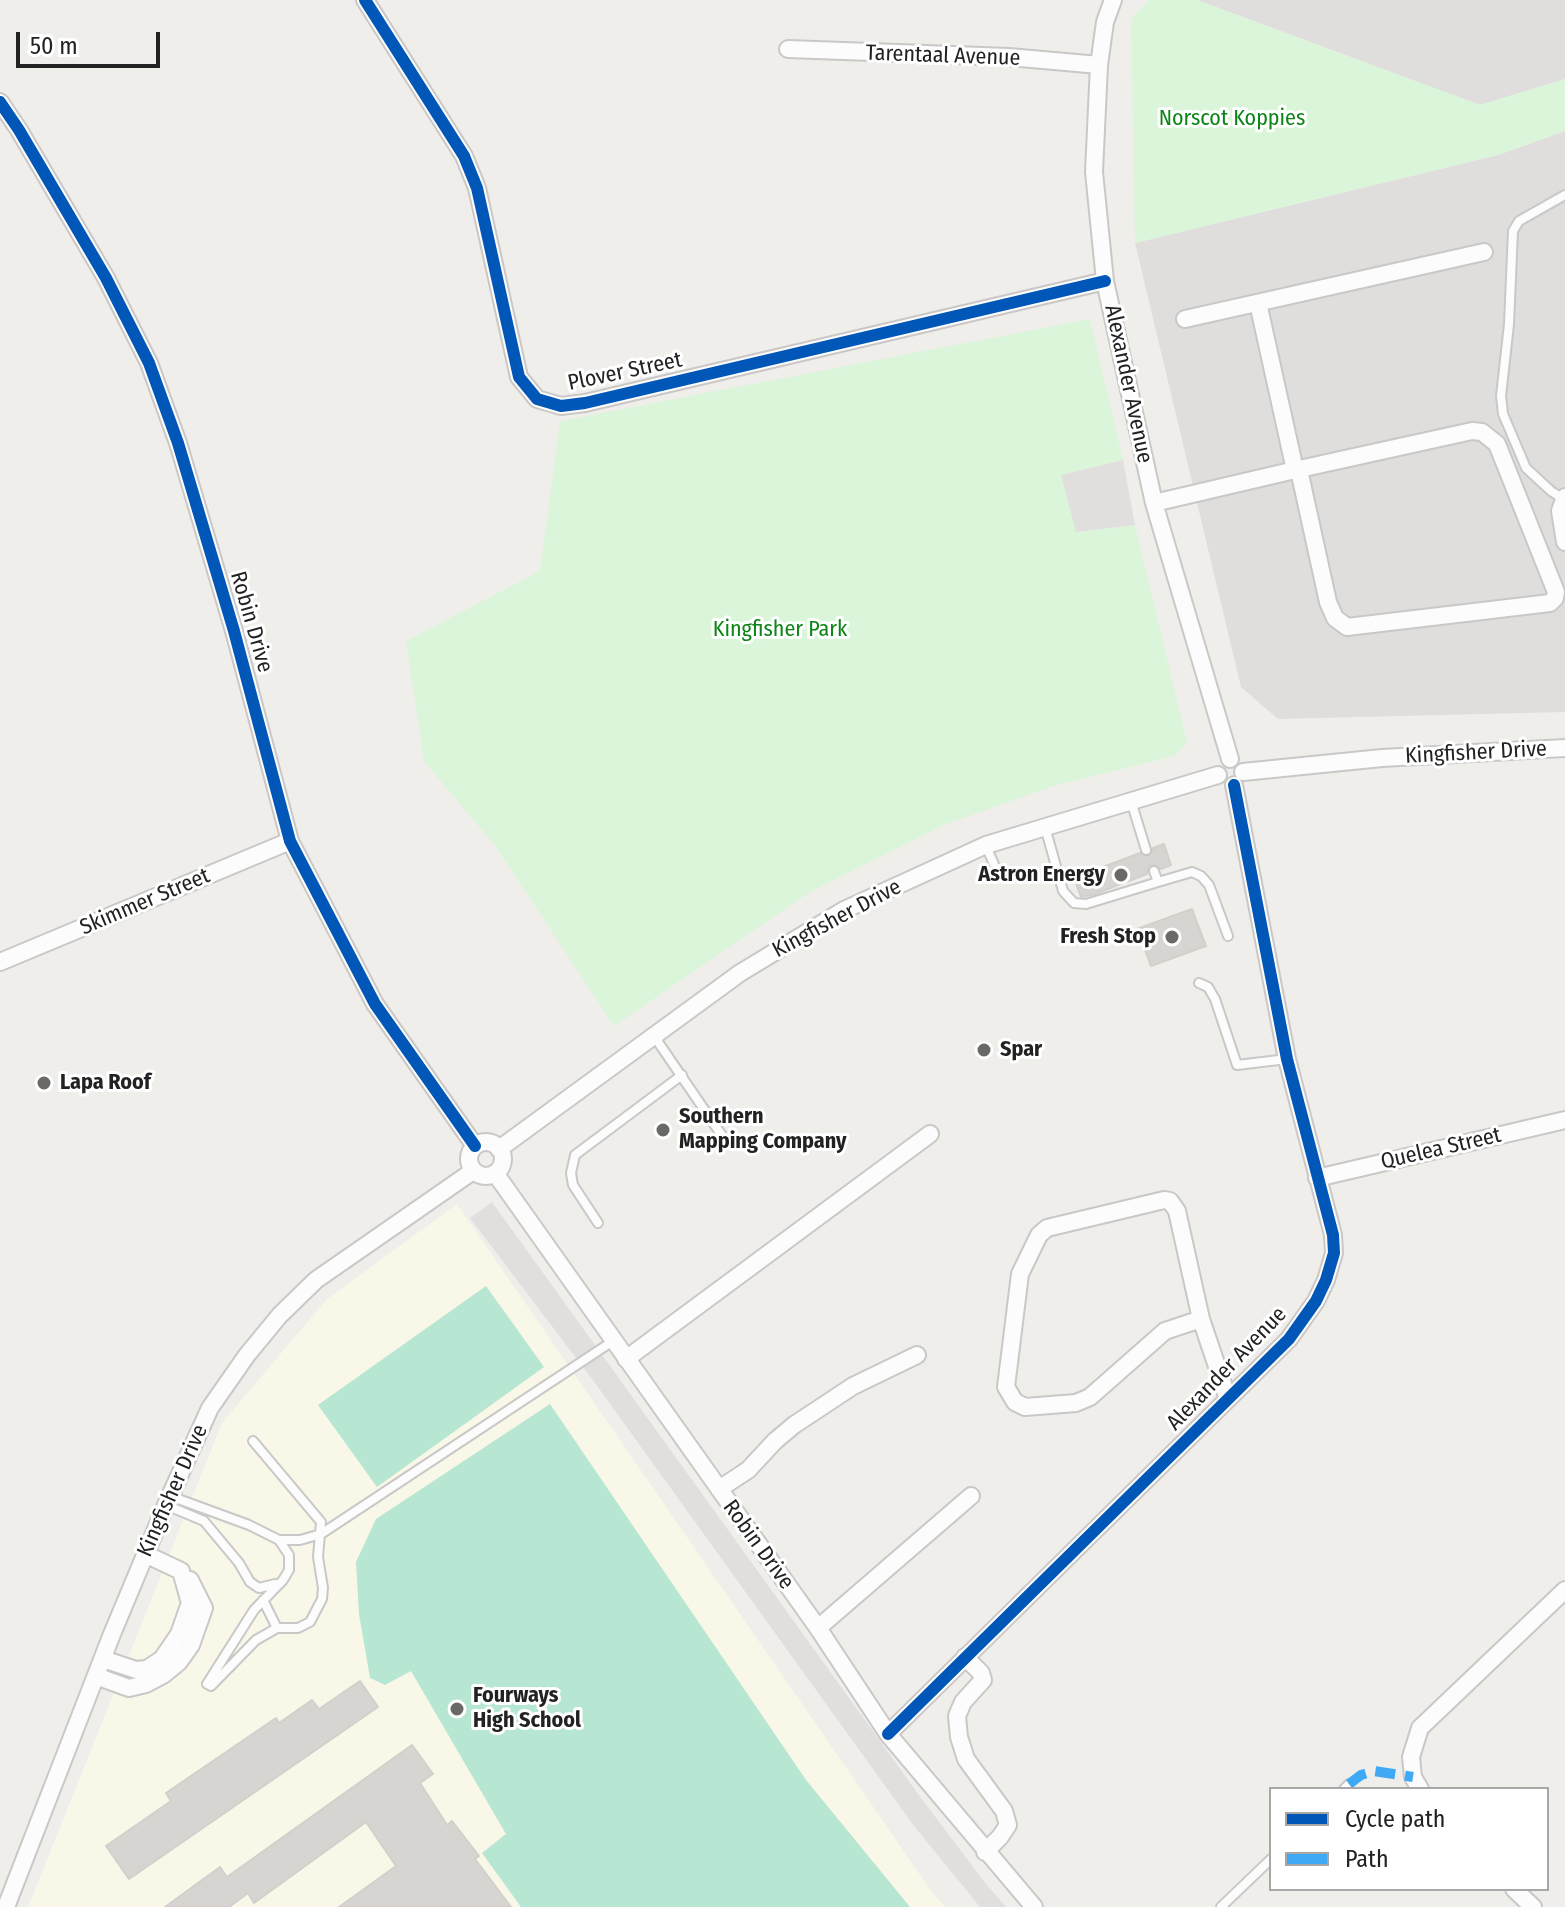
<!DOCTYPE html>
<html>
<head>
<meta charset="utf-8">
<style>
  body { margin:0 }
  #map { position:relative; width:1565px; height:1907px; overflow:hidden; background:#f0eeeb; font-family:"Fira Sans Condensed",sans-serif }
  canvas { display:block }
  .legend { position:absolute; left:1269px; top:1787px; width:280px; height:104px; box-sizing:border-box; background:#fff; border:2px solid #a7a7a7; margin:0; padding:10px 14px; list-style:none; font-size:24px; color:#222 }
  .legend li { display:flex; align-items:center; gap:16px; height:40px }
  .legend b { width:40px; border:2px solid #a7a7a7 }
  .scale { position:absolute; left:16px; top:32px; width:144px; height:36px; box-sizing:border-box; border:4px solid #222; border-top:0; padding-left:10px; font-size:24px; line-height:28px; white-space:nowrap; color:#222; -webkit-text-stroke:6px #fff; paint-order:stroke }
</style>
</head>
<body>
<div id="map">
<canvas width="1565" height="1907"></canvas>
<ul class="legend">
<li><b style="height:10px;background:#0057b8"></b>Cycle path</li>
<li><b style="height:10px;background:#3fa9f5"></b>Path</li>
</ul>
<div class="scale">50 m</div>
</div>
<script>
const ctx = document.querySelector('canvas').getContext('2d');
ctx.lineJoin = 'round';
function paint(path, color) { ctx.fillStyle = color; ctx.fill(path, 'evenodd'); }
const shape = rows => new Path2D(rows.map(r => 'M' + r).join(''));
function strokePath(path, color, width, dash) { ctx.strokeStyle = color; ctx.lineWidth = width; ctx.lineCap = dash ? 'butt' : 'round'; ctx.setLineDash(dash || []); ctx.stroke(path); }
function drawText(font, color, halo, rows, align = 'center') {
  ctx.font = font + ' "Fira Sans Condensed",sans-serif'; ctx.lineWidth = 6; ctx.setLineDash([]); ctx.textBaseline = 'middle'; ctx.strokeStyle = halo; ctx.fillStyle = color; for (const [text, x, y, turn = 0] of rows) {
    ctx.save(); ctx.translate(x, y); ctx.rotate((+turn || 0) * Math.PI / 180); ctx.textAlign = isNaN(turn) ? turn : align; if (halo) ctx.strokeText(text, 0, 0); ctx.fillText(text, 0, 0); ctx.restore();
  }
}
paint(shape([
  [1197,0,1565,0,1565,79,1480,105],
  [1565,131,1565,712,1278,719,1241,687,1135,243,1498,155]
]), '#dfdedc');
paint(shape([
  [457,1204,934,1895,946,1907,28,1907,222,1423,327,1299]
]), '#f8f7e8');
paint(shape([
  [1149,0,1197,0,1480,105,1565,79,1565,131,1498,155,1135,243,1131,19],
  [1090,319,1123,460,1061,475,1076,532,1135,525,1187,742,1175,756,1054,786,946,824,810,892,614,1026,496,847,424,761,406,641,540,571,560,421]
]), '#daf5da');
paint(shape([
  [486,1286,544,1367,377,1487,318,1405],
  [550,1404,806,1780,910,1907,521,1907,482,1853,506,1834,411,1671,385,1685,370,1678,359,1614,356,1562,376,1519]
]), '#b7e6d2');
paint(shape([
  [1123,460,1135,525,1076,532,1061,475],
  [492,1202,921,1798,986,1884,1006,1907,980,1907,914,1826,595,1383,470,1218]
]), '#e0dfde');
const building = shape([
  [1164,844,1171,865,1161,869,1152,864,1148,867,1147,874,1092,895,1081,897,1074,878,1140,853,1149,856,1153,848,1164,844],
  [1192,909,1206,946,1151,966,1137,929,1192,909],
  [360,1681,378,1707,129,1879,106,1846,171,1801,166,1793,276,1718,279,1723,312,1700,319,1709,360,1681],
  [412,1745,433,1774,420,1783,447,1825,452,1821,479,1856,475,1859,511,1907,339,1907,396,1866,366,1822,254,1903,248,1893,229,1907,165,1907,220,1867,227,1877,412,1745]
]);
paint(building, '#d7d4d2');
strokePath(building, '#d3d0cc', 2);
const lane = shape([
  [1563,499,1551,491,1526,468,1503,414,1501,396,1509,324,1513,231,1519,221,1565,195],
  [1131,801,1146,850],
  [1045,827,1063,891,1074,903,1086,904,1158,882],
  [986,846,996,869],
  [1154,871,1158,882,1192,872,1201,876,1209,885,1228,936],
  [1199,983,1208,987,1215,999,1237,1065,1287,1059],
  [654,1036,725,1140],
  [598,1223,573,1185,571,1173,575,1155,682,1075],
  [170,1496,249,1525,279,1540,289,1555,289,1570,283,1580,254,1610,207,1684],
  [166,1505,204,1521,239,1563,250,1582,259,1588,275,1584],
  [279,1540,300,1540,321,1534,613,1341],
  [263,1600,277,1628],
  [207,1684,211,1686,256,1640,277,1628,298,1628,310,1622,322,1599,323,1588,318,1557,321,1522,253,1441],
  [1344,1789,1349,1784],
  [1221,1907,1271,1859]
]);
const street = shape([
  [365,0,464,156,477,188,519,377,537,399,561,406,585,403,1105,281],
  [1113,0,1105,22,1099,65,1094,172,1105,281,1154,503,1230,759],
  [788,49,1009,57,1099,65],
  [0,102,19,130,106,278,149,363,178,443,234,631,290,841,375,1004,475,1146],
  [1258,303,1295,470],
  [1185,319,1484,252],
  [1565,497,1560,511,1565,542],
  [1154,503,1295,470,1472,431,1482,432,1497,444,1556,592,1555,598,1550,603,1347,627,1335,618,1328,602,1299,470],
  [1243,772,1382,758,1565,748],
  [0,962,290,841],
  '469 1159a17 17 0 1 1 34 0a17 17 0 1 1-34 0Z',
  [499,1149,740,973,844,910,986,845,1218,775],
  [495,1173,818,1628,888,1734,1034,1907],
  [1317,1178,1565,1120],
  [1201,1319,1177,1211,1170,1201,1164,1200,1047,1228,1039,1235,1020,1274,1006,1387,1015,1402,1025,1407,1076,1403,1090,1397,1165,1331,1201,1319,1228,1399],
  [626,1359,930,1134],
  [719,1489,748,1470,775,1441,794,1425,853,1386,917,1355],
  [818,1628,971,1496],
  [965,1657,981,1673,983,1680,963,1702,957,1716,959,1737,966,1759,1004,1811,1008,1825,1000,1837,985,1852],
  [103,1659,136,1670,147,1669,162,1659,179,1634,190,1603,181,1571,145,1554],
  [96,1676,129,1688,146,1684,163,1675,179,1662,191,1645,204,1608,190,1580],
  [888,1734,1289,1339,1316,1301,1326,1280,1334,1253,1333,1235,1287,1059,1234,785],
  [1420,1789,1413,1777,1411,1757,1420,1728,1565,1590],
  [1514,1889,1533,1907],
  [6,1907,112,1634,166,1505,210,1408,247,1355,280,1315,316,1280,473,1171]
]);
strokePath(lane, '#c9c8c7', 12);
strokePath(street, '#c9c8c7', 20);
strokePath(lane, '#fdfcfc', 8);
strokePath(street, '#fdfcfc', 16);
strokePath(shape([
  [1349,1784,1361,1775,1374,1771,1413,1777]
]), '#3fa9f5', 10, [20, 10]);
strokePath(shape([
  [365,0,464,156,477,188,519,377,537,399,561,406,585,403,1105,281],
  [0,102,19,130,106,278,149,363,178,443,234,631,290,841,375,1004,475,1146],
  [888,1734,1289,1339,1316,1301,1326,1280,1334,1253,1333,1235,1287,1059,1234,785]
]), '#0057b8', 12);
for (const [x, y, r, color] of [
  [1121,875,8,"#6a6968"],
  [1172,937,8,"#6a6968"],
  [984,1050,8,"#6a6968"],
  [44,1083,8,"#6a6968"],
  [663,1130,8,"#6a6968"],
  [457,1709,8,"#6a6968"]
]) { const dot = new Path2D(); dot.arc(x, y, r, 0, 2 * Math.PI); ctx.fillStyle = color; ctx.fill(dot); strokePath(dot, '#fff', 3); }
drawText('22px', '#222', '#fff', [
  ["Tarentaal Avenue",943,56,2],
  ["Plover Street",625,372,-12],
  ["Alexander Avenue",1128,384,78],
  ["Robin Drive",251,622,74],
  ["Kingfisher Drive",1476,753,-3],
  ["Skimmer Street",145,902,-23],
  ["Kingfisher Drive",837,919,-28],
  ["Quelea Street",1441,1149,-13],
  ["Alexander Avenue",1227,1369,-46],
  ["Kingfisher Drive",173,1491,-66],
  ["Robin Drive",758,1545,54]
]);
drawText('22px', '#0c8416', '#fff', [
  ["Norscot Koppies",1232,119],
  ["Kingfisher Park",780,630]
]);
drawText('bold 22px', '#222', '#fff', [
  ["Astron Energy",1105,875,"right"],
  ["Fresh Stop",1156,937,"right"],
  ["Spar",1000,1050],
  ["Lapa Roof",60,1083],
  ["Southern",679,1117],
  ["Mapping Company",679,1142],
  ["Fourways",473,1696],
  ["High School",473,1721]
], 'left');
</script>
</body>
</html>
